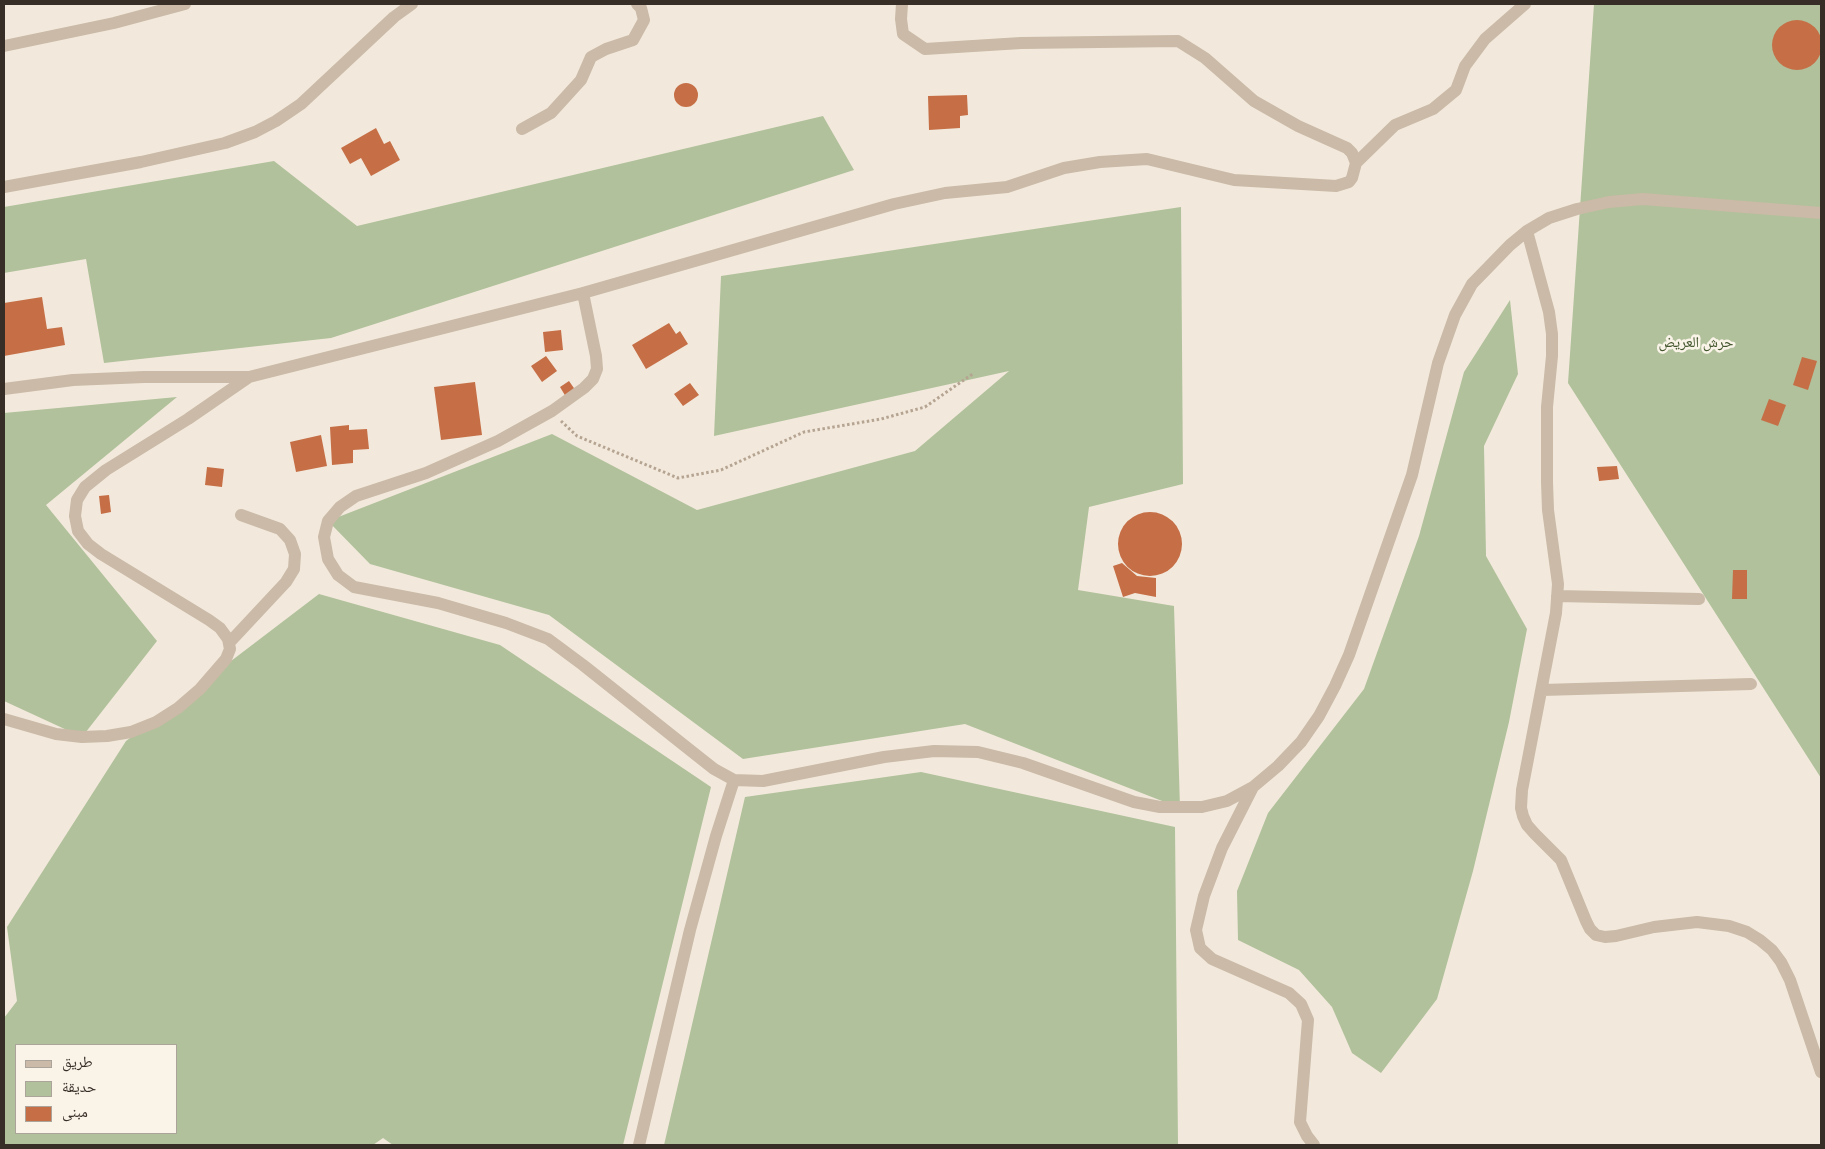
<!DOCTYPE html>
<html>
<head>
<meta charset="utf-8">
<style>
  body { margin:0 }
  #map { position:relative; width:1825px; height:1149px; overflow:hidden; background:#f2e9dc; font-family:Overpass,"Noto Naskh Arabic",sans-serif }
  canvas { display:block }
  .frame { position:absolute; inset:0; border:5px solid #372e28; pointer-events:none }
  .legend { position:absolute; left:15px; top:1044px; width:162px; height:90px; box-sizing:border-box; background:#f9f3e8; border:1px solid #aba49b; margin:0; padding:6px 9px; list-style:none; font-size:15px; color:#372e28 }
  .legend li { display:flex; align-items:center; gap:10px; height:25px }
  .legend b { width:25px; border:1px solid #aba49b }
</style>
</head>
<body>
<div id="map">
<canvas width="1825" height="1149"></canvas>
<div class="frame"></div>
<ul class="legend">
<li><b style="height:6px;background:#cabaa7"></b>طريق</li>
<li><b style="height:14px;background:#b1c19b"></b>حديقة</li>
<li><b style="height:14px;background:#c66f46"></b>مبنى</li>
</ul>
</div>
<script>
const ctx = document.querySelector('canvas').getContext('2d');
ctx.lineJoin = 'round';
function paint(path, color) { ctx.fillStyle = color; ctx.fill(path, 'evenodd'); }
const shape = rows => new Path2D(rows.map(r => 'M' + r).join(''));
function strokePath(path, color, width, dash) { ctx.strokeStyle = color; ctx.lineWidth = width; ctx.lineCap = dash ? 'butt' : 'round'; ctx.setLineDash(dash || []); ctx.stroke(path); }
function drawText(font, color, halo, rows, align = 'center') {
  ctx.font = font + ' Overpass,"Noto Naskh Arabic",sans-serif'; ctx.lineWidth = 5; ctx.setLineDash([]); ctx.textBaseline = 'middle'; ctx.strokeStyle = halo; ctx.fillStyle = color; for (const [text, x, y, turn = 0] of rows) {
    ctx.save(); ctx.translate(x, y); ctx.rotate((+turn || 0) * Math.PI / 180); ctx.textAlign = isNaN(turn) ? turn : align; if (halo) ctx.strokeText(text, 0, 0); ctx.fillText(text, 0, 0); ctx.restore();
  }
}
paint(shape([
  [1594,4,1821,4,1821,778,1568,383],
  [823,116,854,170,331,338,104,363,86,259,4,273,4,207,274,161,357,226],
  [1181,207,1183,484,1089,507,1078,590,1174,606,1180,808,965,724,743,759,549,615,370,564,328,521,552,434,697,510,915,451,1009,371,714,436,721,276],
  [1510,300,1518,374,1484,446,1486,556,1527,629,1509,722,1473,871,1437,999,1381,1073,1352,1053,1332,1007,1299,970,1238,940,1237,891,1268,813,1364,689,1419,536,1464,372],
  [177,397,46,505,157,641,82,737,4,701,4,413],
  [319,594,500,645,711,787,623,1145,393,1145,383,1138,373,1145,4,1145,4,1018,17,1001,7,927,126,741],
  [16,1045,176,1045,176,1133,16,1133],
  [921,772,1175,827,1178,1145,664,1145,745,797]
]), '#b1c19b');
paint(shape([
  '1772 45a25 25 0 1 1 50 0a25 25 0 1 1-50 0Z',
  '674 95a12 12 0 1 1 24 0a12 12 0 1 1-24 0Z',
  [967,95,968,115,960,116,960,128,929,130,928,96],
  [376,128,384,144,390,141,400,160,371,176,361,158,350,164,341,148],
  [42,297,47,329,62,327,65,345,4,356,4,303],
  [669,323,676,334,680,331,688,344,646,369,632,345],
  [561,330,563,350,545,352,543,332],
  [546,356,557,371,542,382,531,366],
  [1802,357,1817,361,1808,390,1793,385],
  [569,381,576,391,566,397,560,387],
  [475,382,482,435,441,440,434,387],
  [690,383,699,395,683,406,674,394],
  [1769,399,1786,405,1778,426,1761,420],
  [349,425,349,430,367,429,369,449,353,450,353,463,332,465,330,427],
  [321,435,327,466,296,472,290,442],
  [1617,466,1619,479,1599,481,1597,467],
  [207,467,224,469,222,487,205,485],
  [109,495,111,512,101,514,99,496],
  '1118 544a32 32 0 1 1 64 0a32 32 0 1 1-64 0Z',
  [1122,563,1137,576,1156,578,1156,597,1135,593,1123,597,1113,566],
  [1733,570,1747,570,1747,599,1732,599]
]), '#c66f46');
strokePath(shape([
  [561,421,577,436,678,478,721,470,804,432,881,419,925,407,974,373]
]), '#b6a492', 3, [2.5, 2.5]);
strokePath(shape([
  [902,4,901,19,903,34,925,49,1021,43,1178,41,1205,58,1254,101,1298,126,1347,148,1352,153,1356,163],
  [4,46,114,23,185,4],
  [522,129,551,113,581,80,591,57,606,49,633,40,644,20,641,8,637,4],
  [4,187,141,162,225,143,255,132,276,121,301,104,394,17,412,4],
  [1527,231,1549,312,1552,334,1552,356,1547,407,1547,482,1548,510,1558,584,1556,613,1522,790,1521,808,1523,816,1527,825,1535,834,1561,860,1586,921,1590,929,1596,935,1605,937,1616,936,1654,927,1697,922,1729,926,1747,932,1760,940,1772,950,1781,962,1790,980,1821,1072],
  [583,293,596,356,597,369,593,379,584,388,552,411,498,441,426,473,356,496,340,507,328,521,324,537,328,559,338,575,354,587,438,603,506,623,548,639,583,665,695,754,714,769,734,780,763,781,884,757,934,751,978,752,1023,763,1134,802,1160,807,1202,807,1227,801,1253,787,1278,766,1301,742,1319,716,1335,686,1349,655,1412,475,1438,363,1455,315,1472,284,1510,245,1527,231,1549,218,1577,209,1609,202,1643,199,1821,213],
  [4,389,73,380,144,377,249,377,583,293,894,204,945,193,1007,187,1064,168,1100,162,1147,159,1234,180,1336,186,1349,182,1352,178,1356,163,1395,125,1433,109,1456,90,1465,66,1485,39,1525,4],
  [1557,596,1699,599],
  [229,643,286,582,294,569,295,554,290,540,280,529,241,515],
  [1542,690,1751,684],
  [4,719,56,734,82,737,107,736,131,732,156,722,178,708,200,689,226,659,230,649,228,639,220,628,209,620,101,554,88,544,78,531,75,516,77,500,85,487,106,470,188,419,249,377],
  [1253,787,1222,848,1204,896,1196,930,1200,948,1212,959,1289,993,1301,1004,1308,1020,1300,1122,1307,1136,1314,1145],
  [639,1145,690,930,716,836,734,780]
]), '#cabaa7', 12);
drawText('15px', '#42552c', '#f9f3e8', [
  ["حرش العريض",1696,344]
]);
</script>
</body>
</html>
